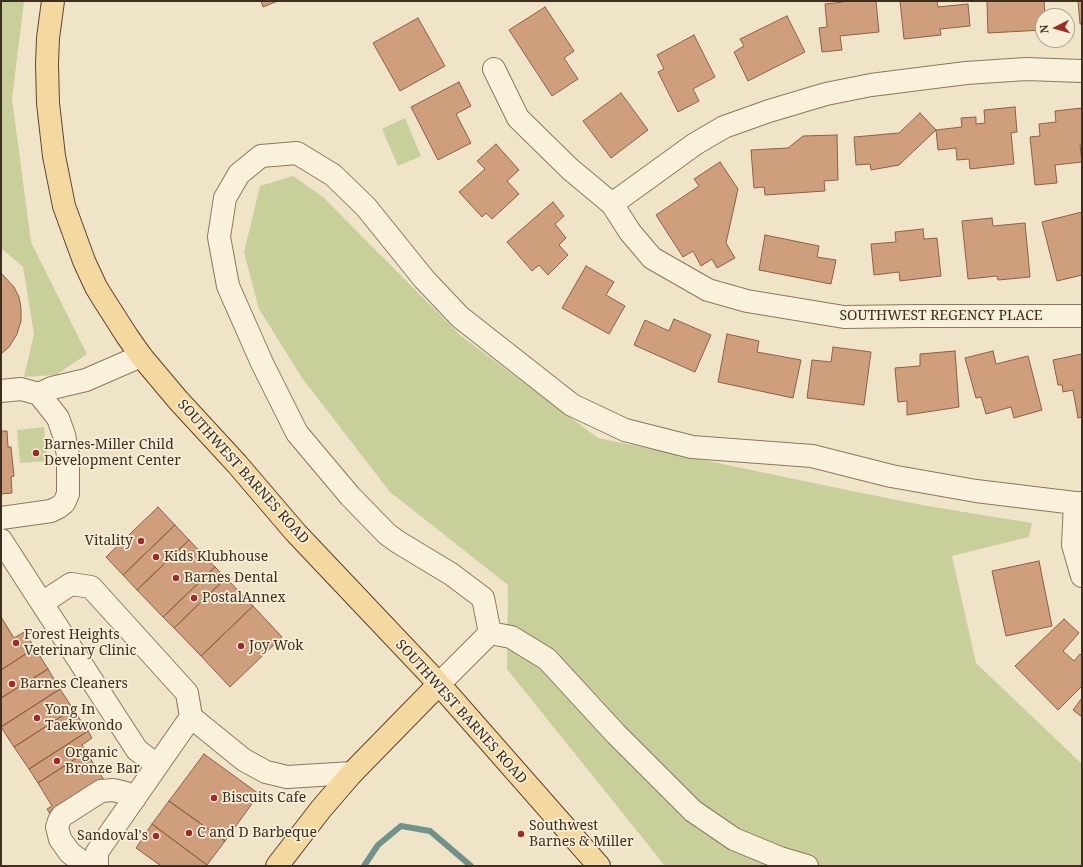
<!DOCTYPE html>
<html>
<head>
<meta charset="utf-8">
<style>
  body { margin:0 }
  #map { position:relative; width:1083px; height:867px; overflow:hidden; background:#f0e4c8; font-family:"Noto Serif",serif }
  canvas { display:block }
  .frame { position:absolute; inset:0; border:2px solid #3d2e20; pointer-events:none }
  .north { position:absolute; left:1035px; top:8px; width:40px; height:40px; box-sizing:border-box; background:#f7eed8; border:1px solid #ada18e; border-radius:50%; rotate:264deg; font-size:11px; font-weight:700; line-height:16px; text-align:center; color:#3d2e20 }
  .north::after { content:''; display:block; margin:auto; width:14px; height:18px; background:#9e2a2b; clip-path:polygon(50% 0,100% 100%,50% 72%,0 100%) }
</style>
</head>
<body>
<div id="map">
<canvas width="1083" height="867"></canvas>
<div class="frame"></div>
<div class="north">N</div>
</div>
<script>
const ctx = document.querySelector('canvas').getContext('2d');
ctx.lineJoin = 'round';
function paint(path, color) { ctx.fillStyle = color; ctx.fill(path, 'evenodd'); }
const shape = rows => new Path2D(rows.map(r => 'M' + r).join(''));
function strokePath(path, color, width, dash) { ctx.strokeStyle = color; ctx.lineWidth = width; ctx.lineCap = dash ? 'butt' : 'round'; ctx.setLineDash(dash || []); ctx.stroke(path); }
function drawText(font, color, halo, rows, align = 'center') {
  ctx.font = font + ' "Noto Serif",serif'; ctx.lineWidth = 3.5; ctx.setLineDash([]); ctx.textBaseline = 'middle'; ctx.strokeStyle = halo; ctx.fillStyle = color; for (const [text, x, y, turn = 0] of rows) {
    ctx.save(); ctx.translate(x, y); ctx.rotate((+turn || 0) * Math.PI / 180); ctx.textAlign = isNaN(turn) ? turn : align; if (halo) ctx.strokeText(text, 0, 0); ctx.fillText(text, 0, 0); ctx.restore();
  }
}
paint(shape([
  [1,1,24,1,12,99,31,242,87,354,56,375,24,377,34,334,23,267,1,248],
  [405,118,421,156,398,166,382,129],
  [293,176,323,197,460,335,598,438,852,491,927,506,1032,523,1029,537,952,556,976,663,1082,764,1082,866,665,866,507,669,508,585,390,492,302,378,259,309,244,252,260,186],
  [44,427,47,461,20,463,17,430]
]), '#c9cf9b');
strokePath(shape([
  [364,866,378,845,401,826,430,831,471,866]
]), '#6f938a', 6);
const building = shape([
  [261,1,278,1,263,7,261,1],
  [843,1,876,1,879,32,840,36,842,50,822,52,819,28,827,27,825,4,843,2,843,1],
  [900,1,937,1,938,7,968,4,970,26,940,29,941,35,904,39,900,1],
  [987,1,1044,1,1045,16,1043,16,1043,30,988,33,987,1],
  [1078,1,1082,1,1082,24,1080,24,1078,1],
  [545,7,574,51,564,58,578,79,552,96,509,30,545,7],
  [787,16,805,52,748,81,734,52,744,46,740,39,787,16],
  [418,18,445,66,400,91,373,43,418,18],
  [694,35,715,77,693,89,699,101,678,112,658,72,664,69,657,55,694,35],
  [459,82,471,106,456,114,471,143,438,160,411,107,459,82],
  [621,93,648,130,611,158,583,121,621,93],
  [1015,107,1017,132,1011,133,1014,164,970,169,969,159,957,160,956,148,938,150,936,130,962,127,961,118,976,117,976,124,985,123,984,110,1015,107],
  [1082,108,1082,145,1080,145,1082,162,1055,165,1057,183,1035,185,1030,137,1040,136,1039,124,1056,122,1055,111,1082,108],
  [920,113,936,130,899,165,871,170,870,164,856,165,854,137,899,133,920,113],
  [837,135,838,180,824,181,825,191,765,195,764,187,754,188,751,150,788,148,803,136,837,135],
  [496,144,519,170,507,181,519,194,492,219,486,213,482,217,459,192,485,169,477,161,496,144],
  [720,162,738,189,726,243,735,258,717,268,712,259,701,266,693,251,683,257,656,215,699,186,694,179,720,162],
  [553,202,564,216,555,224,566,238,559,245,568,255,548,275,539,265,532,271,507,242,553,202],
  [1082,212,1082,275,1057,281,1042,222,1082,212],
  [992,218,993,226,1025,223,1030,277,998,280,997,276,968,279,962,221,992,218],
  [923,229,924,239,937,238,941,276,900,281,899,272,874,275,871,244,896,242,895,232,923,229],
  [765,235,819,246,817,257,836,260,831,284,759,270,765,235],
  [586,266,614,282,606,295,625,306,609,334,562,308,586,266],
  [1,273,14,287,19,297,21,308,21,321,17,334,9,347,1,354,1,273],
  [674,319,711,335,695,372,634,345,645,320,669,331,674,319],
  [727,334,759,341,757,352,801,360,793,398,718,382,727,334],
  [833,347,871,352,864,405,807,398,812,360,831,362,833,347],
  [955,351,959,407,907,415,907,401,898,402,895,368,920,366,920,354,955,351],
  [993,351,996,364,1028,356,1042,410,1014,418,1011,407,986,414,981,397,976,398,965,358,993,351],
  [1082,354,1082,417,1078,418,1073,390,1063,392,1062,385,1058,385,1053,360,1082,354],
  [1,431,7,431,8,447,11,447,14,476,11,477,12,493,1,494,1,431],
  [158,507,175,525,123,575,106,557,158,507],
  [175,525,189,540,137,590,123,575,175,525],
  [189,540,215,567,163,617,137,590,189,540],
  [1039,561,1052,626,1006,636,992,571,1039,561],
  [215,567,226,578,174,628,163,617,215,567],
  [226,578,253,606,201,656,174,628,226,578],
  [253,606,282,637,230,687,201,656,253,606],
  [1,617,14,638,24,632,35,648,1,670,1,617],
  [1064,619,1079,633,1063,651,1074,661,1080,654,1082,656,1082,686,1058,710,1015,666,1064,619],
  [35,648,48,669,1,698,1,670,35,648],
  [48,669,60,689,1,727,1,698,48,669],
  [60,689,73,709,14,747,1,727,60,689],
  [1082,698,1082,717,1073,710,1082,698],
  [73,709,88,731,29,769,14,747,73,709],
  [88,731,92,738,82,745,86,752,38,783,29,769,88,731],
  [86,752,108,786,54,820,47,809,52,806,38,783,86,752],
  [204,754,259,794,225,841,169,801,204,754],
  [169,801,225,841,207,865,152,824,169,801],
  [152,824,207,865,207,866,161,866,136,848,152,824]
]);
paint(building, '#cf9f7d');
strokePath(building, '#8d5f41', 1);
const minor = shape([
  [494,69,518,118,570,169,612,204,630,232,652,258,708,290,747,301,844,317,917,316,1082,316],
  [612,204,695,144,724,127,769,111,826,94,871,85,966,73,1026,69,1082,71],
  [1,391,21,389,39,394,52,388,86,380,141,356],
  [1075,503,1073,545,1082,576],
  [1,518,51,511,59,507,64,503,68,494,68,455,64,435,58,418,39,394],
  [1,540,137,750,157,765],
  [42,603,71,584,91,587,187,693,191,717,97,852,97,866],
  [490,633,483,598,451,574,398,542,387,534,350,496,297,433,262,363,228,286,219,237,225,198,239,174,261,156,297,153,333,175,366,207,424,279,460,317,572,405,625,430,692,447,812,456,891,476,976,491,1075,503,1082,503],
  [490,633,511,637,547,659,616,734,693,811,734,839,780,858,807,866],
  [439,684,490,633],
  [191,717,244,760,266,772,287,777,352,773],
  [97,865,81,861,70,853,60,839,57,827,59,821,62,816,101,791,113,790,126,793,135,798]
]);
const major = shape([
  [53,1,48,38,47,64,48,103,54,156,64,206,84,261,96,287,104,300,127,336,141,356,178,400,237,464,296,533,439,684,599,866],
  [277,866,321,809,352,773,439,684]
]);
strokePath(minor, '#8d765c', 24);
strokePath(major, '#5b4430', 24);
strokePath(minor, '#faf1dc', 22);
strokePath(major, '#f3d9a0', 22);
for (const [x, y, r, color] of [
  [36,453,4,"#9e2a2b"],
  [141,541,4,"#9e2a2b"],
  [156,557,4,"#9e2a2b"],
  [176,578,4,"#9e2a2b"],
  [194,598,4,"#9e2a2b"],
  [16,643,4,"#9e2a2b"],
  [241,646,4,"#9e2a2b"],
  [12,684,4,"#9e2a2b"],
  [37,718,4,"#9e2a2b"],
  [57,761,4,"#9e2a2b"],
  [214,798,4,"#9e2a2b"],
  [189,833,4,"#9e2a2b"],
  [521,834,4,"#9e2a2b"],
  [156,836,4,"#9e2a2b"]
]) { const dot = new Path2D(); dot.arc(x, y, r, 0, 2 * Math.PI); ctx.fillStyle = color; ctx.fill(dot); strokePath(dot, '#f7eed8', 1.5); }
drawText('14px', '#3d2e20', '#f7eed8', [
  ["SOUTHWEST REGENCY PLACE",941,316],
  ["SOUTHWEST BARNES ROAD",243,472,48],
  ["SOUTHWEST BARNES ROAD",461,712,48]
]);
drawText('14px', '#3d2e20', '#f7eed8', [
  ["Barnes-Miller Child",44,445],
  ["Development Center",44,461],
  ["Vitality",133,541,"right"],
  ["Kids Klubhouse",164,557],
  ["Barnes Dental",184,578],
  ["PostalAnnex",202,598],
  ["Forest Heights",24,635],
  ["Veterinary Clinic",24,651],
  ["Joy Wok",249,646],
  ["Barnes Cleaners",20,684],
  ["Yong In",45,710],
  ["Taekwondo",45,726],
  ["Organic",65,753],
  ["Bronze Bar",65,769],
  ["Biscuits Cafe",222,798],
  ["Southwest",529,826],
  ["Barnes & Miller",529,842],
  ["C and D Barbeque",197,833],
  ["Sandoval's",148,836,"right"]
], 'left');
</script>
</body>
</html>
